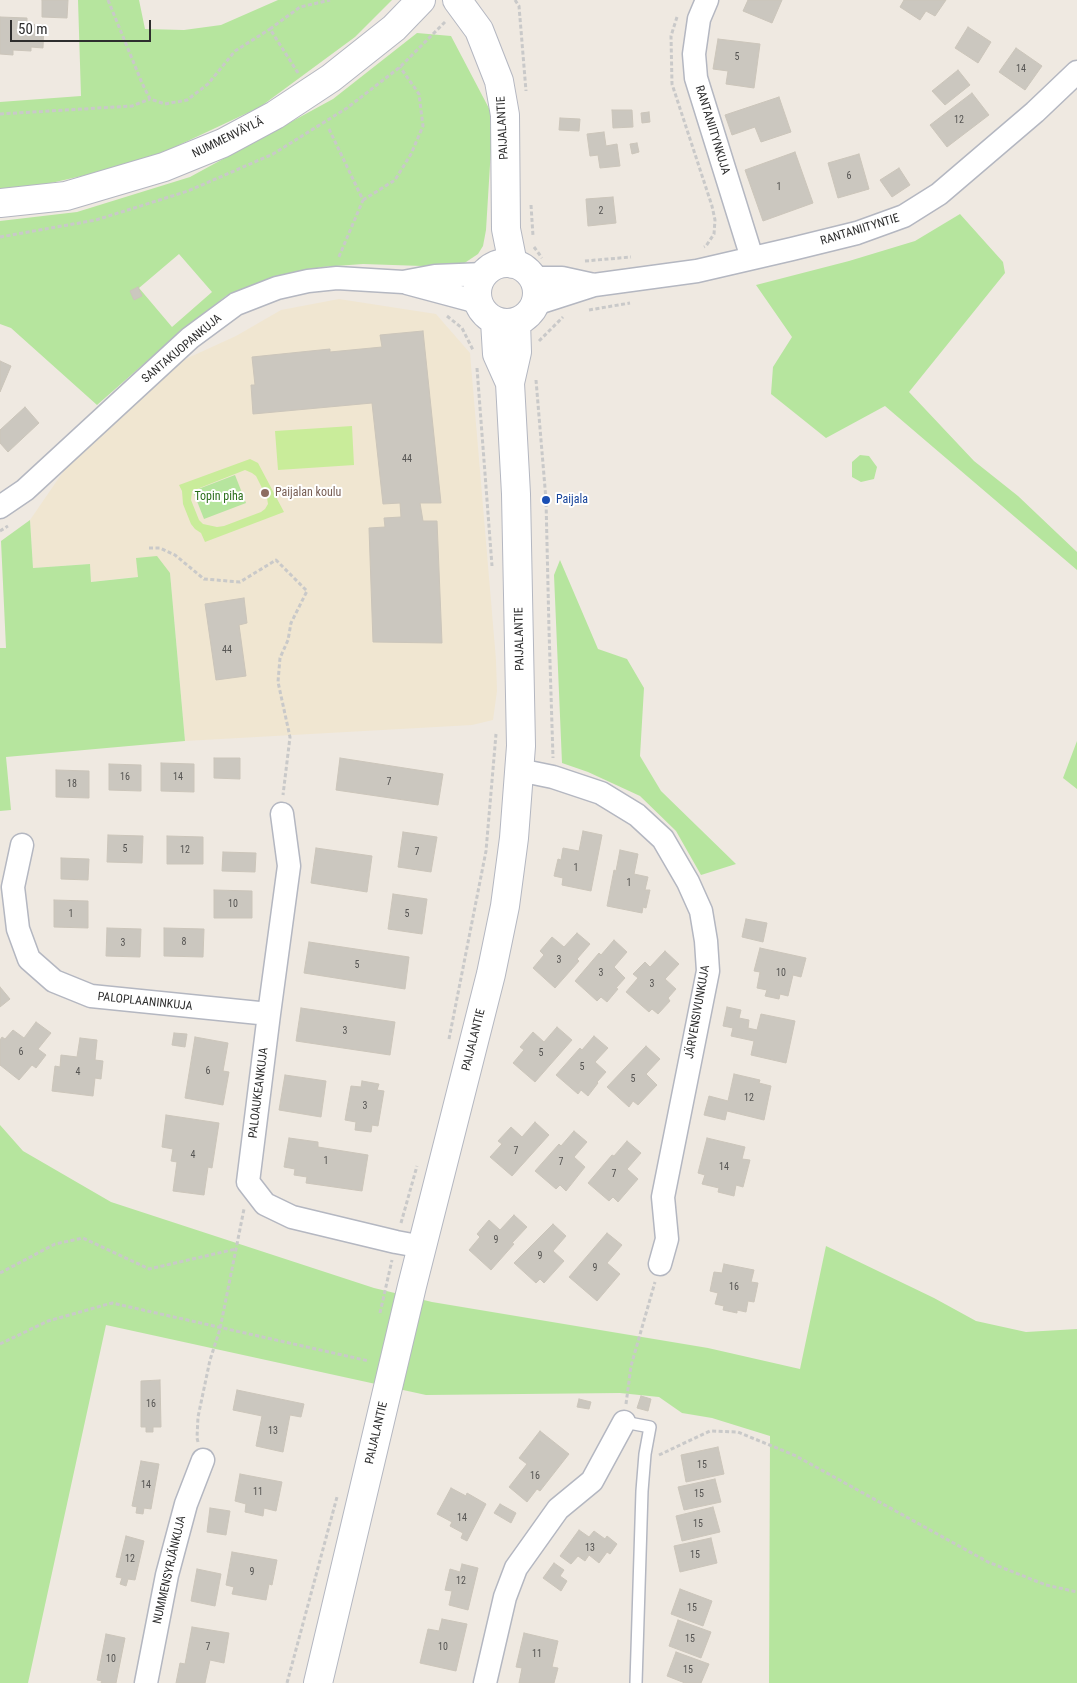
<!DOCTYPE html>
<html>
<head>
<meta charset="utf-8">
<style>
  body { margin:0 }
  #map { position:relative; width:1077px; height:1683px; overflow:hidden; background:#efe9e1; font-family:"Roboto Condensed",sans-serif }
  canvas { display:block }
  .scale { position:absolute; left:10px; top:20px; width:141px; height:22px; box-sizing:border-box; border:2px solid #2e2e2e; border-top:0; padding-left:6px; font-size:15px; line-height:18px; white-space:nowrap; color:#2e2e2e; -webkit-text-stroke:4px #fff; paint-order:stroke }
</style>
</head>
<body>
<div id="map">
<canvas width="1077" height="1683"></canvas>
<div class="scale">50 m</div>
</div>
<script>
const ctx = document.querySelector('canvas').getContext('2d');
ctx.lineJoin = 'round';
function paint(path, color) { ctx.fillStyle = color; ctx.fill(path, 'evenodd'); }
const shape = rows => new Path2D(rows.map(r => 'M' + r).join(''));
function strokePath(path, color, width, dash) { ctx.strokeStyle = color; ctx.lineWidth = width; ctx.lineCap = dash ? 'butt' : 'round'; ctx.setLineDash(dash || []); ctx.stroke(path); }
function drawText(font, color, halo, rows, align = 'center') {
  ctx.font = font + ' "Roboto Condensed",sans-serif'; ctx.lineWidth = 4; ctx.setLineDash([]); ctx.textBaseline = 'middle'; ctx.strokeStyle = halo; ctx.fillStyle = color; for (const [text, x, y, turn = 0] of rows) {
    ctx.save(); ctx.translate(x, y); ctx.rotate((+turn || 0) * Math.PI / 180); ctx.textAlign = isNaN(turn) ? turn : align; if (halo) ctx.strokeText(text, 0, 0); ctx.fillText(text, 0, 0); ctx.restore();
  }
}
paint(shape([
  [339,299,436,314,470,353,496,660,497,691,493,720,472,725,185,741,170,573,91,582,90,564,33,568,30,520,67,466,179,362,236,336,281,310]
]), '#f0e6d1');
paint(shape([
  [78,0,139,0,145,29,184,30,221,25,278,0,392,0,355,37,260,107,143,162,29,188,0,191,0,102,81,96],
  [417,33,451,36,493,116,486,230,483,246,478,254,463,264,452,267,363,264,322,267,280,276,226,296,179,333,97,405,11,328,0,324,0,221,77,212,190,177,333,99],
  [179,254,212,292,172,327,139,288],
  [960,214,1003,262,1005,273,909,392,974,461,1018,496,1077,552,1077,570,885,406,826,438,771,394,773,367,792,337,756,285,849,261,915,241],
  [860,455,869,456,877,467,874,479,861,482,852,477,852,462],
  [235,475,246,503,204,519,193,491],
  [30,520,33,568,90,564,91,582,138,577,136,558,157,556,170,573,185,741,6,757,11,810,0,811,0,648,6,648,1,541],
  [560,560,598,649,627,659,644,688,640,756,661,791,736,864,701,875,676,831,640,796,588,772,562,763,554,575],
  [1077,741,1077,789,1063,778],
  [0,1125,23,1151,111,1202,374,1288,432,1302,708,1348,800,1369,826,1246,934,1298,976,1321,1026,1332,1077,1329,1077,1683,769,1683,770,1436,712,1418,682,1413,659,1397,620,1393,426,1395,106,1325,28,1683,0,1683]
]), '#b6e59e');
paint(shape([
  [352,426,354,465,278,470,275,431],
  [250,459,258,463,284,512,205,542,201,533,195,529,191,524,183,504,182,491,179,485],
  [245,470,252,473,256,476,267,498,268,504,265,509,261,512,224,526,217,527,203,524,199,520,191,500,192,491]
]), '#c9ec9a');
const building = shape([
  [42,0,68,0,67,18,42,17,42,0],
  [748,0,782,0,772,23,743,11,748,0],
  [904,0,946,0,935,16,926,11,920,20,900,7,904,0],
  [0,17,27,18,27,24,44,25,43,48,31,47,31,51,13,50,13,55,0,54,0,17],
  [968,27,991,42,978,63,955,48,968,27],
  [718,39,760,44,754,88,726,84,728,71,713,69,718,39],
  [1016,48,1042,66,1025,90,999,72,1016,48],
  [958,70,970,85,945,105,932,91,958,70],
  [972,93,989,115,947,147,930,125,972,93],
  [779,97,791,132,761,142,755,127,732,135,725,115,779,97],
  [612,110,632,110,633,127,613,128,612,110],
  [649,112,650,122,642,123,641,113,649,112],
  [560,118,580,119,579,131,559,130,560,118],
  [604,132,606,146,617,144,620,166,600,168,598,155,590,156,587,134,604,132],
  [637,143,639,152,632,154,630,144,637,143],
  [795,152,813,203,763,221,745,170,795,152],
  [859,154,869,189,838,198,828,163,859,154],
  [899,168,910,185,892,197,880,180,899,168],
  [613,197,616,223,588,226,586,199,613,197],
  [138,287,142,296,134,300,130,291,138,287],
  [423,331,441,503,420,503,423,521,437,521,442,643,373,642,369,528,385,527,384,518,401,517,400,503,383,504,372,403,253,414,251,385,255,385,252,357,330,349,330,352,382,347,380,335,423,331],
  [0,361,11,366,0,392,0,361],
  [25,407,39,423,8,452,0,443,0,430,25,407],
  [244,598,247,623,239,625,246,676,216,680,205,604,244,598],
  [214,758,240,758,240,779,214,778,214,758],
  [340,758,443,774,438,805,336,790,340,758],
  [161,763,194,764,194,792,161,791,161,763],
  [109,764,141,765,141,791,109,790,109,764],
  [56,770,89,771,89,798,56,797,56,770],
  [583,831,602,835,591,891,562,885,563,878,554,876,558,859,561,860,563,848,579,851,583,831],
  [403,832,437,837,431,872,398,867,403,832],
  [108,835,143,836,142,863,107,862,108,835],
  [167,836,203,837,203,864,167,864,167,836],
  [316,848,372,856,367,892,311,883,316,848],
  [620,850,638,854,634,874,648,877,645,890,650,890,646,908,643,907,642,913,607,906,614,870,616,871,620,850],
  [223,852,256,853,255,872,222,871,223,852],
  [61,858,89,859,88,880,61,879,61,858],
  [214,890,252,891,252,918,214,918,214,890],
  [393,894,427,899,422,934,388,929,393,894],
  [54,900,88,901,88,928,54,927,54,900],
  [746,919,767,923,763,942,742,937,746,919],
  [107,928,141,929,140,957,106,956,107,928],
  [164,928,204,929,203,957,164,956,164,928],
  [577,933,590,944,577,959,579,961,555,988,533,968,544,955,540,951,552,937,564,947,577,933],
  [614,940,627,952,614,967,625,978,616,988,618,989,607,1002,601,997,597,1001,575,981,599,953,601,955,614,940],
  [309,942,409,957,405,989,304,973,309,942],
  [760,948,806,958,801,977,793,975,788,996,780,994,779,999,765,996,767,990,757,988,760,972,754,971,760,948],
  [665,951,679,964,665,979,676,989,668,998,670,1001,658,1014,652,1009,649,1012,626,992,638,978,633,974,645,962,650,967,665,951],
  [0,987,10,999,0,1007,0,987],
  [727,1007,741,1010,739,1018,749,1020,748,1028,757,1030,761,1014,795,1021,786,1063,751,1055,754,1041,731,1036,733,1028,723,1026,727,1007],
  [301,1008,395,1022,390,1055,296,1041,301,1008],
  [36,1022,51,1033,38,1049,46,1055,36,1068,32,1065,19,1080,0,1065,0,1040,2,1037,5,1039,13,1030,24,1038,36,1022],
  [557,1027,572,1040,535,1082,513,1063,524,1050,520,1047,533,1032,544,1042,557,1027],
  [174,1033,187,1034,185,1047,172,1045,174,1033],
  [594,1036,608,1048,595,1062,606,1072,597,1082,598,1083,588,1096,581,1090,578,1094,556,1075,580,1048,582,1050,594,1036],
  [195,1037,228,1043,223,1071,229,1072,223,1105,185,1098,195,1037],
  [80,1038,97,1040,95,1060,103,1061,101,1079,95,1078,93,1096,52,1091,55,1066,60,1067,61,1055,77,1057,80,1038],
  [646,1046,660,1059,646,1074,657,1085,638,1105,633,1101,629,1107,607,1087,646,1046],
  [734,1074,760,1080,759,1083,771,1086,764,1120,727,1111,725,1120,704,1115,709,1096,728,1101,734,1074],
  [285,1075,326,1081,321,1117,279,1110,285,1075],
  [362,1081,379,1084,377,1090,384,1091,378,1126,372,1125,371,1132,355,1130,356,1122,345,1120,351,1086,361,1087,362,1081],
  [166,1115,219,1123,212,1168,208,1167,204,1195,173,1191,177,1162,171,1161,173,1149,162,1147,166,1115],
  [535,1122,549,1135,512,1176,490,1157,502,1144,498,1141,511,1127,522,1137,535,1122],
  [574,1131,587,1142,574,1157,585,1167,566,1191,560,1185,556,1189,535,1171,559,1144,561,1146,574,1131],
  [289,1138,318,1142,318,1147,368,1155,362,1191,306,1183,307,1177,294,1175,295,1169,284,1167,289,1138],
  [707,1138,745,1147,742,1159,750,1160,743,1187,736,1185,734,1196,718,1192,719,1188,702,1184,705,1175,698,1173,707,1138],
  [627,1141,641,1153,627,1169,638,1179,618,1202,613,1197,609,1201,588,1183,612,1155,614,1156,627,1141],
  [514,1215,527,1227,512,1243,514,1244,491,1270,469,1250,480,1237,477,1234,489,1220,500,1230,514,1215],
  [553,1224,566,1236,553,1251,564,1261,544,1283,540,1279,536,1283,514,1263,553,1224],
  [607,1233,622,1245,607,1263,620,1274,597,1301,569,1277,607,1233],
  [724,1264,754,1270,751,1282,758,1283,754,1302,748,1301,746,1312,737,1310,737,1313,723,1310,724,1306,715,1304,718,1293,710,1291,714,1272,722,1273,724,1264],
  [160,1380,161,1427,153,1427,153,1432,146,1432,146,1427,141,1427,141,1381,160,1380],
  [237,1390,304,1404,301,1417,290,1415,283,1452,256,1446,262,1416,233,1410,237,1390],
  [641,1396,651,1399,648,1411,637,1408,641,1396],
  [579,1399,591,1402,589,1409,577,1407,579,1399],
  [540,1431,569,1454,540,1491,537,1489,527,1502,509,1487,527,1464,519,1458,540,1431],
  [718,1447,724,1474,686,1482,681,1455,718,1447],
  [141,1461,159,1464,151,1509,144,1508,143,1514,136,1513,137,1507,132,1506,141,1461],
  [240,1474,282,1482,276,1511,264,1508,263,1516,245,1512,246,1504,235,1501,240,1474],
  [715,1479,721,1502,684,1510,678,1487,715,1479],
  [451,1488,466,1496,467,1493,486,1504,467,1541,461,1538,463,1533,450,1526,452,1522,437,1514,451,1488],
  [500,1504,516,1513,511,1523,494,1513,500,1504],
  [713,1507,720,1532,682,1541,676,1516,713,1507],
  [210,1508,230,1511,226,1535,207,1532,210,1508],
  [579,1530,589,1537,594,1531,605,1539,607,1536,617,1544,610,1554,607,1552,599,1563,589,1555,585,1561,578,1556,571,1564,560,1556,579,1530],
  [126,1536,144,1541,135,1580,128,1579,126,1586,120,1584,122,1578,116,1577,126,1536],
  [711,1538,717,1563,680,1572,674,1546,711,1538],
  [232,1552,277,1560,272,1585,269,1584,266,1600,232,1594,234,1587,226,1585,232,1552],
  [554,1563,564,1570,560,1576,567,1581,561,1591,543,1578,554,1563],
  [462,1564,478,1568,468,1610,449,1605,452,1591,445,1590,450,1569,460,1572,462,1564],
  [197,1569,221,1574,215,1606,191,1601,197,1569],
  [680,1589,712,1601,703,1626,671,1614,680,1589],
  [442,1619,467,1624,456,1671,420,1663,428,1629,439,1631,442,1619],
  [678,1620,711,1632,701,1658,669,1646,678,1620],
  [192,1627,229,1633,224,1663,210,1660,205,1683,176,1683,180,1663,185,1664,192,1627],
  [524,1633,558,1641,552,1667,558,1668,554,1683,519,1683,522,1668,516,1667,524,1633],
  [106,1634,125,1638,116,1683,101,1683,102,1681,97,1680,106,1634],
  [676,1652,709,1664,701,1683,685,1683,667,1676,676,1652]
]);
paint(building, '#cbc7bf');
strokePath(building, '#cbc5ba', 1);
const service = shape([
  [624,1422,650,1427,645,1454,642,1491,636,1683]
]);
const minor = shape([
  [707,0,699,19,694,54,696,78,752,258],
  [533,278,562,278,594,285],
  [407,283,478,302],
  [535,304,594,285,697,271,792,249,857,233,904,216,939,194,1035,112,1077,72],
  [0,507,25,490,190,338,236,304,277,288,308,281,337,278,403,282,435,276,484,274],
  [519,770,553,777,601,793,637,815,663,839,688,882,701,911,706,941,708,971,663,1197,667,1239,660,1264],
  [282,814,289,866,269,1014,248,1182,265,1204,292,1217,396,1242,423,1247],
  [22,845,13,887,18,929,29,959,54,981,91,996,269,1014],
  [146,1683,167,1575,186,1504,203,1460],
  [485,1683,505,1597,516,1568,558,1509,592,1481,624,1422]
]);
const tertiary = shape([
  [457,0,479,30,499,81,505,115,506,229,513,264],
  [0,203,66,196,164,167,223,143,275,115,331,78,394,28,421,0],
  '477 293a30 30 0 1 1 60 0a30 30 0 1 1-60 0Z',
  [495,321,497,354,510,383],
  [318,1683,412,1286,491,974,505,906,514,838,521,746,516,494,510,383,517,352,516,322]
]);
strokePath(service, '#b4b7c1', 14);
strokePath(minor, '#b4b7c1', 25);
strokePath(tertiary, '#b4b7c1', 30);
strokePath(shape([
  [108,0,142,83,150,99,165,104,187,100,208,84,235,51,270,29],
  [515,0,519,6,526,91],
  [677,17,671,36,672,84,712,206,715,220,714,234,706,246,704,247],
  [298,73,270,29,300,7,330,0],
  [0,114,132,106,150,99],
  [329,129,363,200,338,259],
  [363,200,395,180,411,154,423,126,419,94,400,67],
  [531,205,533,236],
  [0,237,96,220,188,191,273,154,347,108,400,67,445,22],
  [534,247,542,258],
  [585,261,631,257],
  [589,310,630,303],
  [447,316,462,328,473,350],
  [539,341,563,317],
  [477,368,492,566],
  [536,380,546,500,549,630,553,758],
  [0,531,8,526],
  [149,548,160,548,175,555,204,579,240,582,276,560,307,591,291,623,288,640,280,658,278,682,290,737,283,795],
  [449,1039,486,851,496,734],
  [401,1223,417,1166],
  [0,1273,55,1244,83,1238,149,1269,236,1249],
  [380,1313,392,1260],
  [0,1344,48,1321,112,1303,369,1361],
  [626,1404,631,1366,655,1282],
  [198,1442,197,1438,198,1417,210,1360,220,1329,244,1209],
  [659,1455,710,1431,738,1432,796,1456,988,1562,1046,1585,1077,1592],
  [287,1683,337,1497]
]), '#c9c9c9', 3, [4, 2.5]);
strokePath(service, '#fff', 11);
strokePath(minor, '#fff', 22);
strokePath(tertiary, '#fff', 28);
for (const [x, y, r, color] of [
  [265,493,5,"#8d6e63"],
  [546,500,5,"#1a4fb4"]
]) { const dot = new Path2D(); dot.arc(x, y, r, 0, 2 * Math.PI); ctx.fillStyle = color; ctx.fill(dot); strokePath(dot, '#fff', 2); }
drawText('10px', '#555452', null, [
  ["5",737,57],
  ["14",1021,69],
  ["12",959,120],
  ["6",849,176],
  ["1",779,187],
  ["2",601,211],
  ["44",407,459],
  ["44",227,650],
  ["16",125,777],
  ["14",178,777],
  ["7",389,782],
  ["18",72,784],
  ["5",125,849],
  ["12",185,850],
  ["7",417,852],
  ["1",576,868],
  ["1",629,883],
  ["10",233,904],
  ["1",71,914],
  ["5",407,914],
  ["8",184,942],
  ["3",123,943],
  ["3",559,960],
  ["5",357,965],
  ["3",601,973],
  ["10",781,973],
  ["3",652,984],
  ["3",345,1031],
  ["6",21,1052],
  ["5",541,1053],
  ["5",582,1067],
  ["6",208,1071],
  ["4",78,1072],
  ["5",633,1079],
  ["12",749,1098],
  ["3",365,1106],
  ["7",516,1151],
  ["4",193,1155],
  ["1",326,1161],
  ["7",561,1162],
  ["14",724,1167],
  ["7",614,1174],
  ["9",496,1240],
  ["9",540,1256],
  ["9",595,1268],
  ["16",734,1287],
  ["16",151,1404],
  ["13",273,1431],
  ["15",702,1465],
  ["16",535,1476],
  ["14",146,1485],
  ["11",258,1492],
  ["15",699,1494],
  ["14",462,1518],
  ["15",698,1524],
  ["13",590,1548],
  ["15",695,1555],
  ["12",130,1559],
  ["9",252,1572],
  ["12",461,1581],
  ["15",692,1608],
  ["15",690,1639],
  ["7",208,1647],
  ["10",443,1647],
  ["11",537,1654],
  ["10",111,1659],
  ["15",688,1670]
]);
drawText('12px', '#2e2e2e', '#fff', [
  ["PAIJALANTIE",503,128,-93],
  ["RANTANIITYNKUJA",712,130,73],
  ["NUMMENVÄYLÄ",228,138,-26],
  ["RANTANIITYNTIE",860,230,-17],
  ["SANTAKUOPANKUJA",182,349,-40],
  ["PAIJALANTIE",520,639,-91],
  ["PALOPLAANINKUJA",145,1002,6],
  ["JÄRVENSIVUNKUJA",698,1012,-80],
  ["PAIJALANTIE",474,1040,-76],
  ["PALOAUKEANKUJA",259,1093,-83],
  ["PAIJALANTIE",377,1433,-77],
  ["NUMMENSYRJÄNKUJA",170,1570,-77]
]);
drawText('12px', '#785e54', '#fff', [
  ["Paijalan koulu",275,493]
], 'left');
drawText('12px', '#2c6e1b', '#fff', [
  ["Topin piha",219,497]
]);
drawText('12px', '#164399', '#fff', [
  ["Paijala",556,500]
], 'left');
</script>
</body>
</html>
